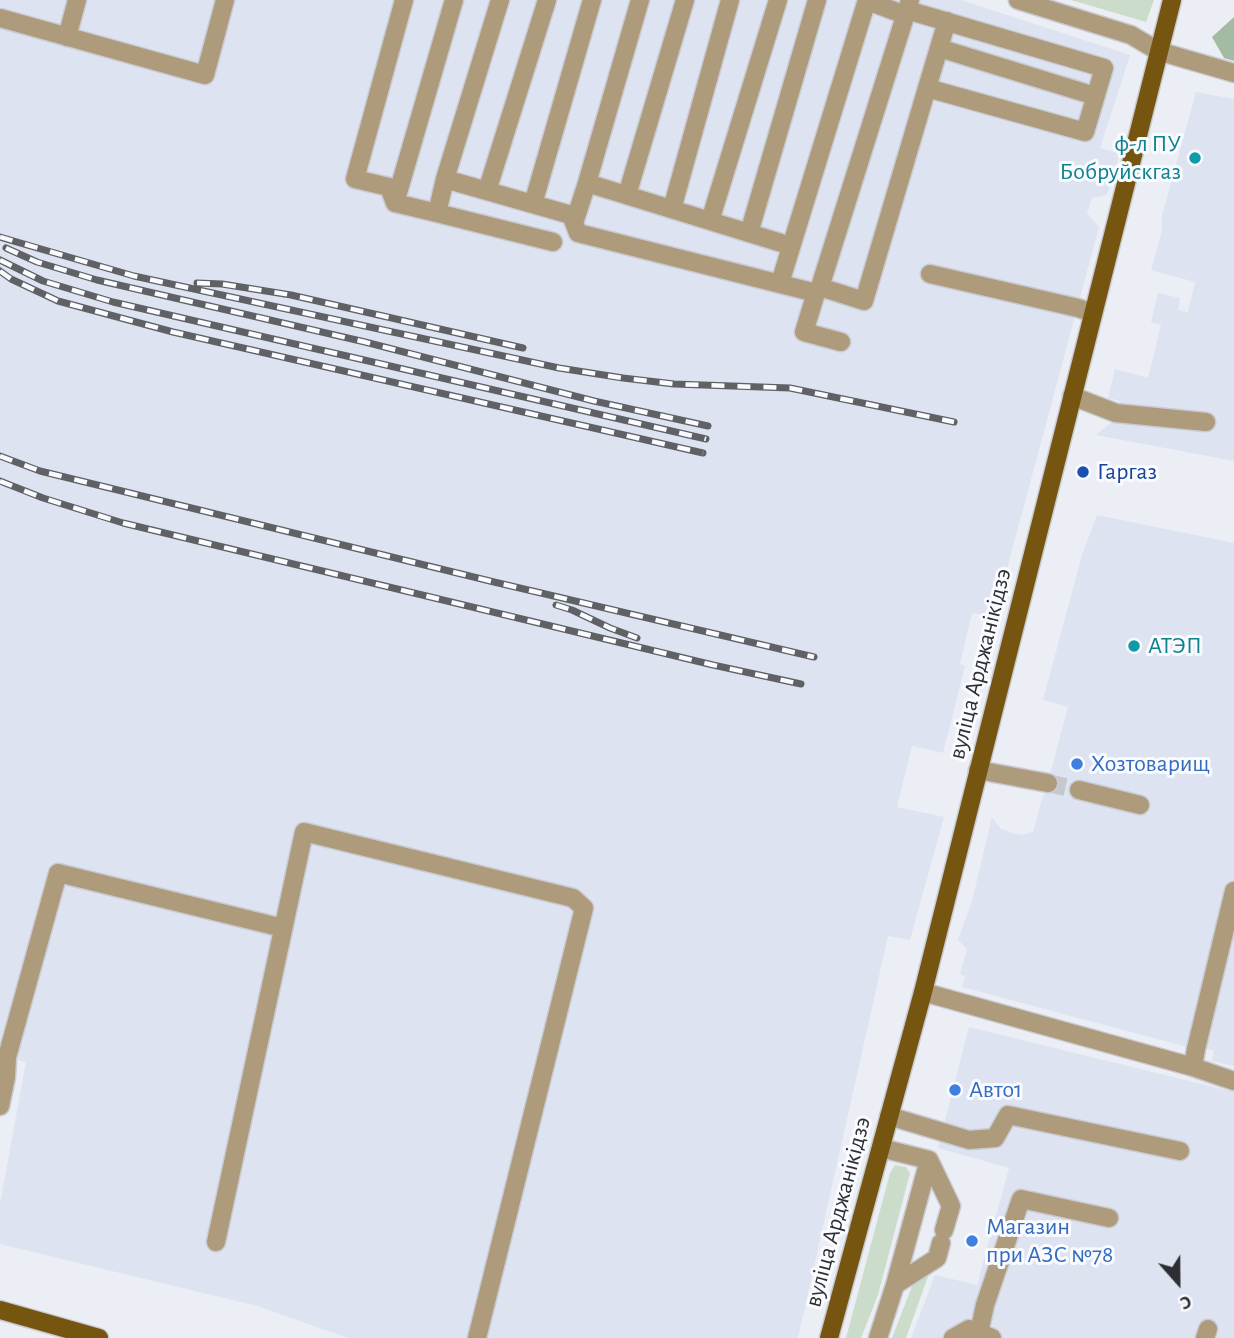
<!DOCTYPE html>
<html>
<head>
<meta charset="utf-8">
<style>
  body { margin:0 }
  #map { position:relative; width:1234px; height:1338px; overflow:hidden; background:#ebeef4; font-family:"Alegreya Sans",sans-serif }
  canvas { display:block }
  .north { position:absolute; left:1143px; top:1247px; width:70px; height:70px; -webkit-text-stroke:5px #fafbff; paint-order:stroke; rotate:159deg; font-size:19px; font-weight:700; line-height:28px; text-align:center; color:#2d2e31 }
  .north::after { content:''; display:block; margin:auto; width:24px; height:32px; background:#2d2e31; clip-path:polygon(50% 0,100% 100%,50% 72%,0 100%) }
</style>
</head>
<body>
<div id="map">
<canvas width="1234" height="1338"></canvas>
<div class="north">С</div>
</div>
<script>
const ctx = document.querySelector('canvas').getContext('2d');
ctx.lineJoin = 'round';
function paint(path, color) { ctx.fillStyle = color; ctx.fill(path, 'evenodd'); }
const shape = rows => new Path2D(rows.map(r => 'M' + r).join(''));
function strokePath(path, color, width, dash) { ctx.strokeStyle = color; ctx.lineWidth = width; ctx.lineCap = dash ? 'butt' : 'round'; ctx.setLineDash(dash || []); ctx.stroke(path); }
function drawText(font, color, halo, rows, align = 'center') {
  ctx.font = font + ' "Alegreya Sans",sans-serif'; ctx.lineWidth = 6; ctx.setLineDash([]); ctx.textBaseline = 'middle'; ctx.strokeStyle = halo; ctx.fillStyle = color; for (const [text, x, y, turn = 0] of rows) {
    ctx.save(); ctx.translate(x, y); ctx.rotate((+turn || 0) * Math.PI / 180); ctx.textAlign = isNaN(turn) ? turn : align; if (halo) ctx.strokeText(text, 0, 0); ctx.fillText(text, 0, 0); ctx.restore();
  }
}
paint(shape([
  [0,0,961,0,1130,55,1100,148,1120,153,1107,195,1092,198,1087,213,1099,227,994,617,972,613,960,664,965,666,943,753,912,746,897,807,944,817,910,940,888,936,798,1338,348,1338,257,1306,0,1244,0,1204,26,1062,0,1055],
  [1196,92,1234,99,1234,461,1096,435,1113,421,1120,401,1108,398,1115,369,1148,378,1161,325,1151,322,1158,293,1180,298,1178,310,1188,312,1195,282,1151,270,1162,231,1162,216],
  [1097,515,1234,543,1234,1066,1212,1061,1214,1050,1203,1048,1195,1049,962,987,965,976,960,974,967,949,958,940,972,901,992,817,1000,828,1012,833,1022,835,1033,832,1042,799,1045,793,1068,707,1043,700,1082,555],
  [969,1027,1234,1092,1234,1338,911,1338,935,1275,977,1285,1009,1168,938,1148]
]), '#dee3f1');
paint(shape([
  [1071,0,1154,0,1146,22],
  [895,1165,906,1167,910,1173,878,1295,861,1338,846,1338,890,1173],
  [930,1271,906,1338,892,1338,916,1276]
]), '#ccdcca');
paint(shape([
  [1234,17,1234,61,1224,58,1212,37]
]), '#a3bca1');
strokePath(shape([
  [1048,783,1079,790]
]), '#c5c8cd', 18, [18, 9]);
const minor = shape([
  [871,0,873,3,905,15],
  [910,0,907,10,1104,68,1085,132,927,88,947,21],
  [1018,0,1131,35,1158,51,1234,73],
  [907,10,820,287,864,301,927,88],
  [0,18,205,75,225,0],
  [67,37,77,0],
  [939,48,1095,96],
  [445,179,500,0],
  [587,183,640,0],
  [487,191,547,0],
  [627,195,685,0],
  [395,203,389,187,355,179,404,0],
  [395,203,454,0],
  [395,203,437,213],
  [533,204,592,0],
  [672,209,730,0],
  [710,221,778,0],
  [574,223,587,183,791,246],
  [749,233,817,0],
  [553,242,437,213,445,179,571,215,578,233,816,293],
  [930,274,1078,308,1093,313],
  [780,283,867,0],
  [820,287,816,293,804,332,841,342],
  [1072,396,1116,413,1206,422],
  [978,770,1048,783],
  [1079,790,1140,805],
  [923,992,1193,1067,1234,1081],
  [1193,1067,1196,1049,1234,891],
  [0,1106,6,1077,7,1057,58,873,283,928],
  [889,1116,969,1140,995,1138,1008,1115,1180,1151],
  [929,1160,951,1206,944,1230],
  [216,1242,304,832,573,898,584,908,477,1338],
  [895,1285,937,1258,941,1243],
  [979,1333,985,1305,1021,1199,1109,1218],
  [878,1338,895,1285,929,1160,881,1148],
  [953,1338,969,1329,992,1338],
  [1205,1338,1208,1329]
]);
const major = shape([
  [0,1310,99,1338],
  [829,1338,923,992,1172,0]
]);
strokePath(minor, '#c9cbd1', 21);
strokePath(major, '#c9cbd1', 21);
strokePath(minor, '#ad9b7c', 18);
strokePath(major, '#755510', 18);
const rail = shape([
  [0,237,134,276,559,368,623,378,674,384,790,388,954,422],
  [6,248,37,262,97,280,365,342,594,401,708,426],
  [0,260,43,281,113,302,706,439],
  [0,271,11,279,58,301,173,332,703,453],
  [197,283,222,284,291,295,523,348],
  [0,456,40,471,494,582,814,657],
  [0,481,43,498,123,523,713,665,801,684],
  [556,605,572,610,610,628,637,638]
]);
strokePath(rail, '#5f6165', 7);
strokePath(rail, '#fafbff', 4.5, [13]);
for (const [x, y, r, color] of [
  [1195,158,7,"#0f9aa8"],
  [1083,472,7,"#1a4fb4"],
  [1134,646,7,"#0f9aa8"],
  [1077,764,7,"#3f7fe0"],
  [955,1090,7,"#3f7fe0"],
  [972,1241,7,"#3f7fe0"]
]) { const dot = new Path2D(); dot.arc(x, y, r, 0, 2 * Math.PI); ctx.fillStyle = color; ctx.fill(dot); strokePath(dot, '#fafbff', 2.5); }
drawText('24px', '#0d838f', '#fafbff', [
  ["ф-л ПУ",1181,144],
  ["Бобруйскгаз",1181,172],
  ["АТЭП",1148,646,"left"]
], 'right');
drawText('24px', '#164399', '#fafbff', [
  ["Гаргаз",1097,472]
], 'left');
drawText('24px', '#2d2e31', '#fafbff', [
  ["вуліца Арджанікідзэ",980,664,-76],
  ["вуліца Арджанікідзэ",838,1212,-75]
]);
drawText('24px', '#366cbe', '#fafbff', [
  ["Хозтоварищ",1091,764],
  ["Авто1",969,1090],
  ["Магазин",986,1227],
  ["при АЗС №78",986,1255]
], 'left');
</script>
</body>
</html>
